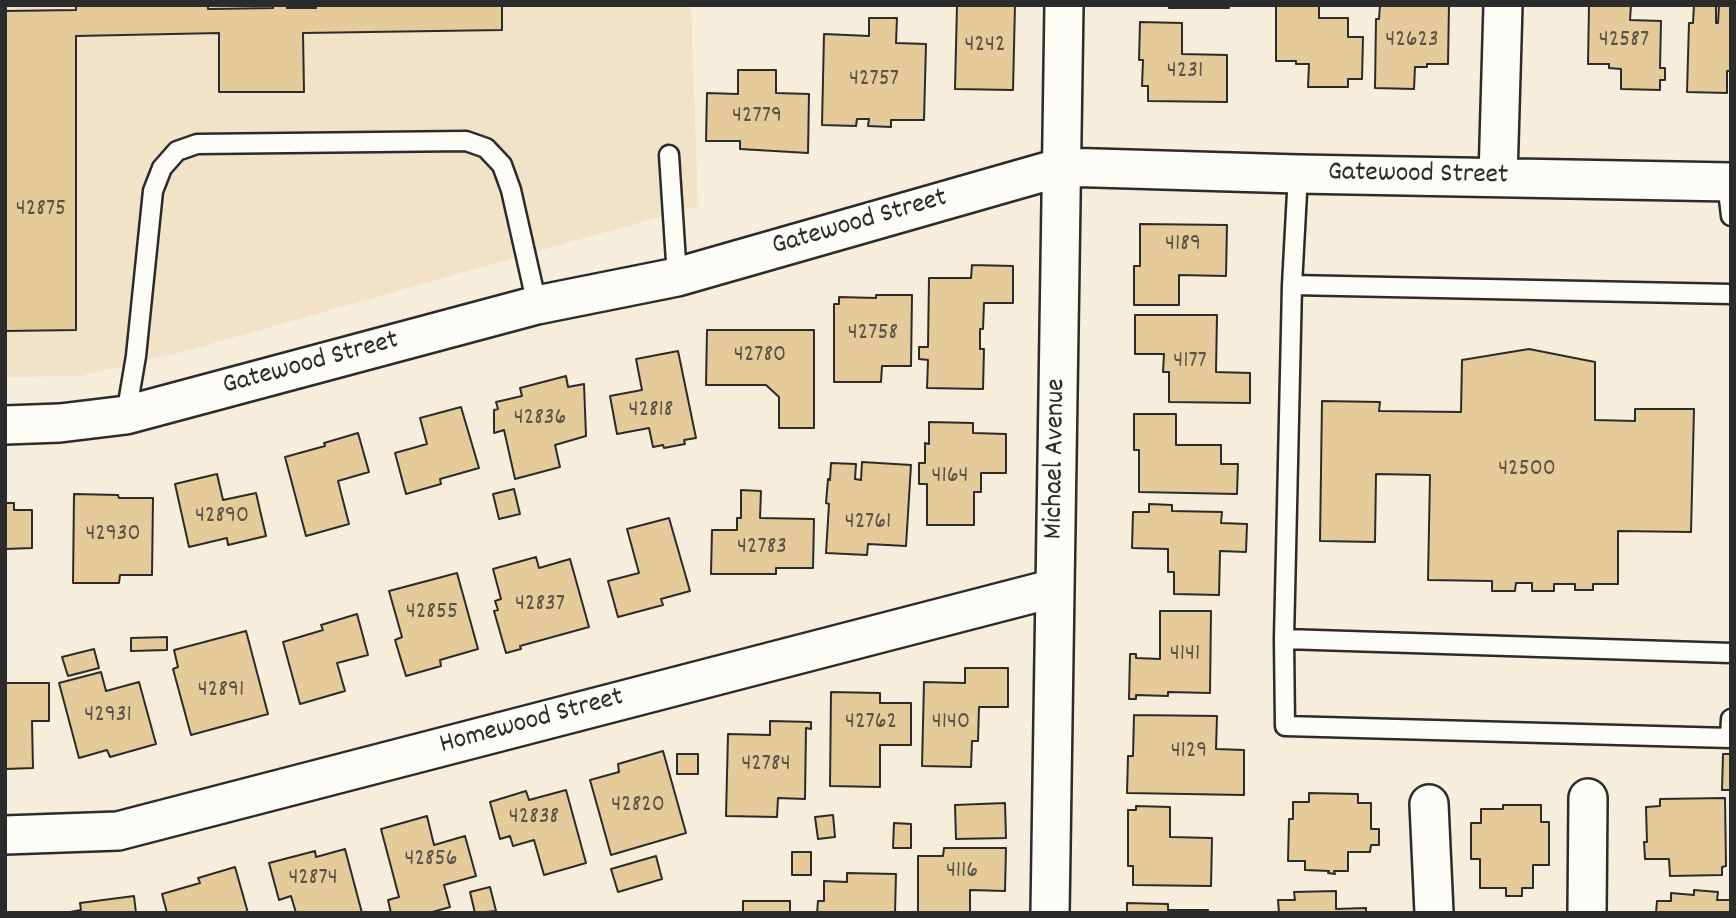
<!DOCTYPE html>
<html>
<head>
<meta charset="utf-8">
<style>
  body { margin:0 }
  #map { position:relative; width:1736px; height:918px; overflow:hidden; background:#f6eddb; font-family:Dekko,sans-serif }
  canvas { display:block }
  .frame { position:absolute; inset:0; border:7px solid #2b2b2b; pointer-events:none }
</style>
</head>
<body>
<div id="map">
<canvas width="1736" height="918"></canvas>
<div class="frame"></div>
</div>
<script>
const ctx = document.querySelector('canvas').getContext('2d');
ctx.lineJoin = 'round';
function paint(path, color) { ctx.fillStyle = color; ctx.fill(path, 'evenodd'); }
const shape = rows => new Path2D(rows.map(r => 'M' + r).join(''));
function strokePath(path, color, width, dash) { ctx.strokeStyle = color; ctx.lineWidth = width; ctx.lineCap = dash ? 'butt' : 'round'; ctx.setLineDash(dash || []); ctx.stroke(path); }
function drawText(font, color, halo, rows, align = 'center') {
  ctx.font = font + ' Dekko,sans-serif'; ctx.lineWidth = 6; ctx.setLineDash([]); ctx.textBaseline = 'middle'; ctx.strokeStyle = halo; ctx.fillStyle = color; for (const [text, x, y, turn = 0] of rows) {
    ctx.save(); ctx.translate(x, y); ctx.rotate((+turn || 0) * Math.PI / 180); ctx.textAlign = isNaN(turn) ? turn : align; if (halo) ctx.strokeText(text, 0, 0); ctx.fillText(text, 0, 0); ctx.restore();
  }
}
paint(shape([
  [5,5,691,5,698,206,178,353,81,376,5,377]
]), '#f1e2c8');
const building = shape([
  [76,5,208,5,208,9,273,8,273,5,287,5,287,8,316,8,316,5,502,5,502,30,303,33,304,92,219,92,219,33,76,36,76,330,5,331,5,11,76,10,76,5],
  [957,5,1015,5,1013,90,955,89,957,5],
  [1169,5,1229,5,1229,8,1169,8,1169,5],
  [1276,5,1319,5,1319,18,1348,18,1348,37,1363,37,1362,79,1348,79,1348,87,1308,87,1309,64,1296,64,1296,61,1276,61,1276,5],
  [1380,5,1449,5,1448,64,1427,64,1427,67,1415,67,1414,89,1375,88,1376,19,1379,19,1380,5],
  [1589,5,1631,5,1630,20,1661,21,1660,68,1665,68,1665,80,1660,80,1660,90,1621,89,1621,69,1609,68,1609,64,1588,64,1589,5],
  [1694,5,1716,5,1716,23,1718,23,1719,5,1731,5,1731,71,1727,71,1727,93,1687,92,1689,23,1693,23,1694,5],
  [869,18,897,18,896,43,926,44,924,120,891,120,891,127,868,126,869,119,857,119,856,126,822,125,824,34,869,36,869,18],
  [1140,22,1182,23,1182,54,1227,55,1227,102,1148,101,1148,86,1142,86,1143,60,1139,60,1140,22],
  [738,70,776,70,776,93,809,94,808,153,740,149,740,141,706,141,707,93,738,94,738,70],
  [1140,224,1227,225,1226,276,1179,275,1179,305,1134,305,1134,266,1140,266,1140,224],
  [972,265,1013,266,1013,303,984,303,983,329,980,329,980,349,984,349,983,389,927,388,928,360,919,359,919,347,928,347,929,278,971,278,972,265],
  [876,295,912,295,911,366,882,366,881,382,834,382,834,304,839,304,839,297,876,298,876,295],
  [1135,315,1217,315,1216,372,1250,373,1250,403,1169,402,1169,372,1163,372,1164,354,1135,354,1135,315],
  [707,330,814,330,814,428,779,428,779,397,766,385,706,385,707,330],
  [1529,349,1595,362,1595,420,1635,421,1635,409,1694,409,1691,532,1618,531,1618,584,1593,584,1593,590,1575,590,1575,584,1554,584,1554,591,1532,591,1532,583,1516,583,1515,591,1492,591,1492,581,1428,580,1430,475,1376,474,1375,542,1320,541,1322,401,1380,402,1379,411,1461,412,1462,360,1529,349],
  [678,351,696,438,684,440,685,444,664,448,663,445,653,447,649,428,617,434,610,396,642,390,636,359,678,351],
  [566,376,568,387,584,384,586,436,555,445,560,467,515,479,504,430,494,433,494,410,498,409,496,402,522,396,520,388,566,376],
  [461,407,479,468,440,479,441,484,406,494,395,453,427,444,420,418,461,407],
  [1134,414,1176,414,1176,445,1221,445,1221,464,1238,464,1237,494,1139,492,1139,450,1134,450,1134,414],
  [929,422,973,423,973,433,1006,434,1006,473,981,473,981,492,974,492,974,525,927,525,927,484,919,484,919,463,925,463,925,443,929,444,929,422],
  [358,433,369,472,338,481,349,524,306,536,285,457,325,446,324,443,358,433],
  [862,462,911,465,906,546,868,544,867,555,826,553,829,504,826,503,828,479,830,480,831,463,856,464,855,479,861,480,862,462],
  [217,474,223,500,256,493,266,536,228,545,227,538,189,547,175,484,217,474],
  [514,489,520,514,499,519,493,494,514,489],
  [741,490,761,491,760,518,814,519,813,568,776,568,776,574,711,574,712,530,737,530,737,518,741,518,741,490],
  [74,494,118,495,119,498,153,498,152,575,120,575,119,583,73,583,74,494],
  [5,503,14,503,14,510,32,510,32,548,5,549,5,503],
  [1149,504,1172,505,1172,511,1222,512,1221,523,1247,524,1246,552,1220,551,1219,595,1174,594,1174,572,1168,572,1168,549,1132,548,1133,512,1149,512,1149,504],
  [669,518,690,591,661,599,663,605,618,617,608,581,639,573,627,529,669,518],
  [536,557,539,568,570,559,589,627,520,646,521,649,506,653,494,611,498,610,495,601,501,599,493,569,536,557],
  [457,573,478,649,440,660,441,666,406,676,395,640,402,637,389,591,457,573],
  [1160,611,1211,611,1210,693,1168,692,1168,696,1136,695,1136,699,1129,699,1130,654,1136,654,1136,658,1160,659,1160,611],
  [357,614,368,655,337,663,345,691,300,704,283,642,323,630,321,625,357,614],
  [246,631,268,714,191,735,173,669,178,667,174,650,246,631],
  [167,637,167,650,131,651,131,638,167,637],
  [94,649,99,668,68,676,62,657,94,649],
  [965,668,1008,668,1008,707,979,707,978,741,972,741,971,767,922,766,924,682,965,683,965,668],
  [101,672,106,691,139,682,156,744,110,757,107,750,79,758,59,683,101,672],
  [5,683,49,683,49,721,32,721,33,768,5,769,5,683],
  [831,692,880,693,880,703,911,703,911,745,880,745,880,787,830,786,831,692],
  [1134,715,1217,716,1216,749,1244,750,1244,795,1127,793,1128,756,1133,756,1134,715],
  [770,721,811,722,811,729,806,728,805,799,778,798,777,817,726,816,728,734,770,735,770,721],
  [663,751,686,833,611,855,590,780,619,772,618,764,663,751],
  [677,754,698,754,698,774,677,774,677,754],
  [1723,754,1731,754,1731,790,1722,790,1723,754],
  [566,790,586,863,544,875,534,840,513,846,510,836,500,839,490,802,526,791,529,800,566,790],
  [1309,793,1358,794,1358,803,1371,803,1371,829,1379,829,1379,845,1371,845,1370,852,1348,852,1348,871,1334,871,1335,874,1328,873,1329,871,1305,870,1305,861,1288,861,1289,819,1293,819,1293,802,1309,802,1309,793],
  [1725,798,1726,866,1722,867,1722,875,1670,876,1669,859,1645,859,1644,842,1647,842,1646,807,1660,806,1660,799,1725,798],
  [1005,803,1006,838,956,839,955,805,1005,803],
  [1503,805,1541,805,1541,822,1549,822,1549,865,1533,865,1533,888,1522,888,1522,896,1506,896,1506,888,1480,888,1480,859,1471,859,1471,823,1481,823,1481,809,1503,809,1503,805],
  [1136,806,1170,807,1170,837,1212,838,1211,886,1133,885,1133,866,1128,866,1128,810,1136,810,1136,806],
  [833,815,835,837,818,839,815,817,833,815],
  [427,816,434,845,465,836,476,876,444,885,450,907,429,913,391,913,388,900,399,897,381,829,427,816],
  [894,823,911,824,911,848,893,848,894,823],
  [944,848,1006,848,1005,891,970,890,970,913,918,913,918,856,943,856,944,848],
  [345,849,362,913,296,913,291,896,279,900,269,863,315,851,316,857,345,849],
  [792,852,811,852,811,875,792,875,792,852],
  [656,856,662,879,618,892,611,869,656,856],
  [235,867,248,913,167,913,162,894,200,883,198,878,235,867],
  [847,873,896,874,895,913,817,913,818,901,824,901,824,881,847,882,847,873],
  [490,887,496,911,475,913,470,892,490,887],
  [1694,890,1718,892,1717,900,1731,900,1731,913,1656,913,1657,901,1671,901,1671,893,1694,895,1694,890],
  [1336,891,1336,909,1366,908,1366,913,1279,913,1278,900,1295,900,1294,892,1336,891],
  [134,896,136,913,64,913,81,910,80,903,134,896],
  [743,901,790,901,790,913,743,913,743,901],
  [1127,903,1168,904,1168,910,1208,910,1208,913,1127,913,1127,903]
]);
paint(building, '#e5ca9a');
strokePath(building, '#2b2b2b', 2);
const lane = shape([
  [669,155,677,277],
  [1298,174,1292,285,1731,294],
  [1727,182,1731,216],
  [1292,285,1284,639,1731,653],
  [126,415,136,356,153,191,162,168,177,151,197,144,466,141,486,148,502,165,511,190,537,305],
  [1284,639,1285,726,1730,738,1731,719]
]);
const street = shape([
  [1498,177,1503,5],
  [5,425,60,423,126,415,537,305,677,277,1062,167,1298,174,1731,182],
  [1429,804,1434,913],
  [5,835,118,831,1055,588],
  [1050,913,1064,5],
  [1587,913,1588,798]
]);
strokePath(lane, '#2b2b2b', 23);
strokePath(street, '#2b2b2b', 42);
strokePath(lane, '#fdfcf7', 18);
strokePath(street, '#fdfcf7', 37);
drawText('24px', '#5a5347', null, [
  ["42623",1412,42],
  ["42587",1624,42],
  ["4242",985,47],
  ["4231",1185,73],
  ["42757",874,81],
  ["42779",757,118],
  ["42875",41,211],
  ["4189",1183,246],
  ["42758",873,335],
  ["42780",760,357],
  ["4177",1190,363],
  ["42818",651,412],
  ["42836",540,420],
  ["42500",1527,471],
  ["4164",950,478],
  ["42890",222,518],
  ["42761",868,524],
  ["42930",113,536],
  ["42783",762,549],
  ["42837",540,606],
  ["42855",432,614],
  ["4141",1185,656],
  ["42891",221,692],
  ["42931",108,717],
  ["42762",871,724],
  ["4140",951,724],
  ["4129",1189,753],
  ["42784",766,766],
  ["42820",638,807],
  ["42838",534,819],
  ["42856",431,861],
  ["4116",962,873],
  ["42874",313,880]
]);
drawText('28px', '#2b2b2b', '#fdfcf7', [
  ["Gatewood Street",1418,176,1],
  ["Gatewood Street",860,224,-16],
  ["Gatewood Street",311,365,-15],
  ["Michael Avenue",1057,459,-89],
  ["Homewood Street",532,723,-15]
]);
</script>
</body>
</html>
